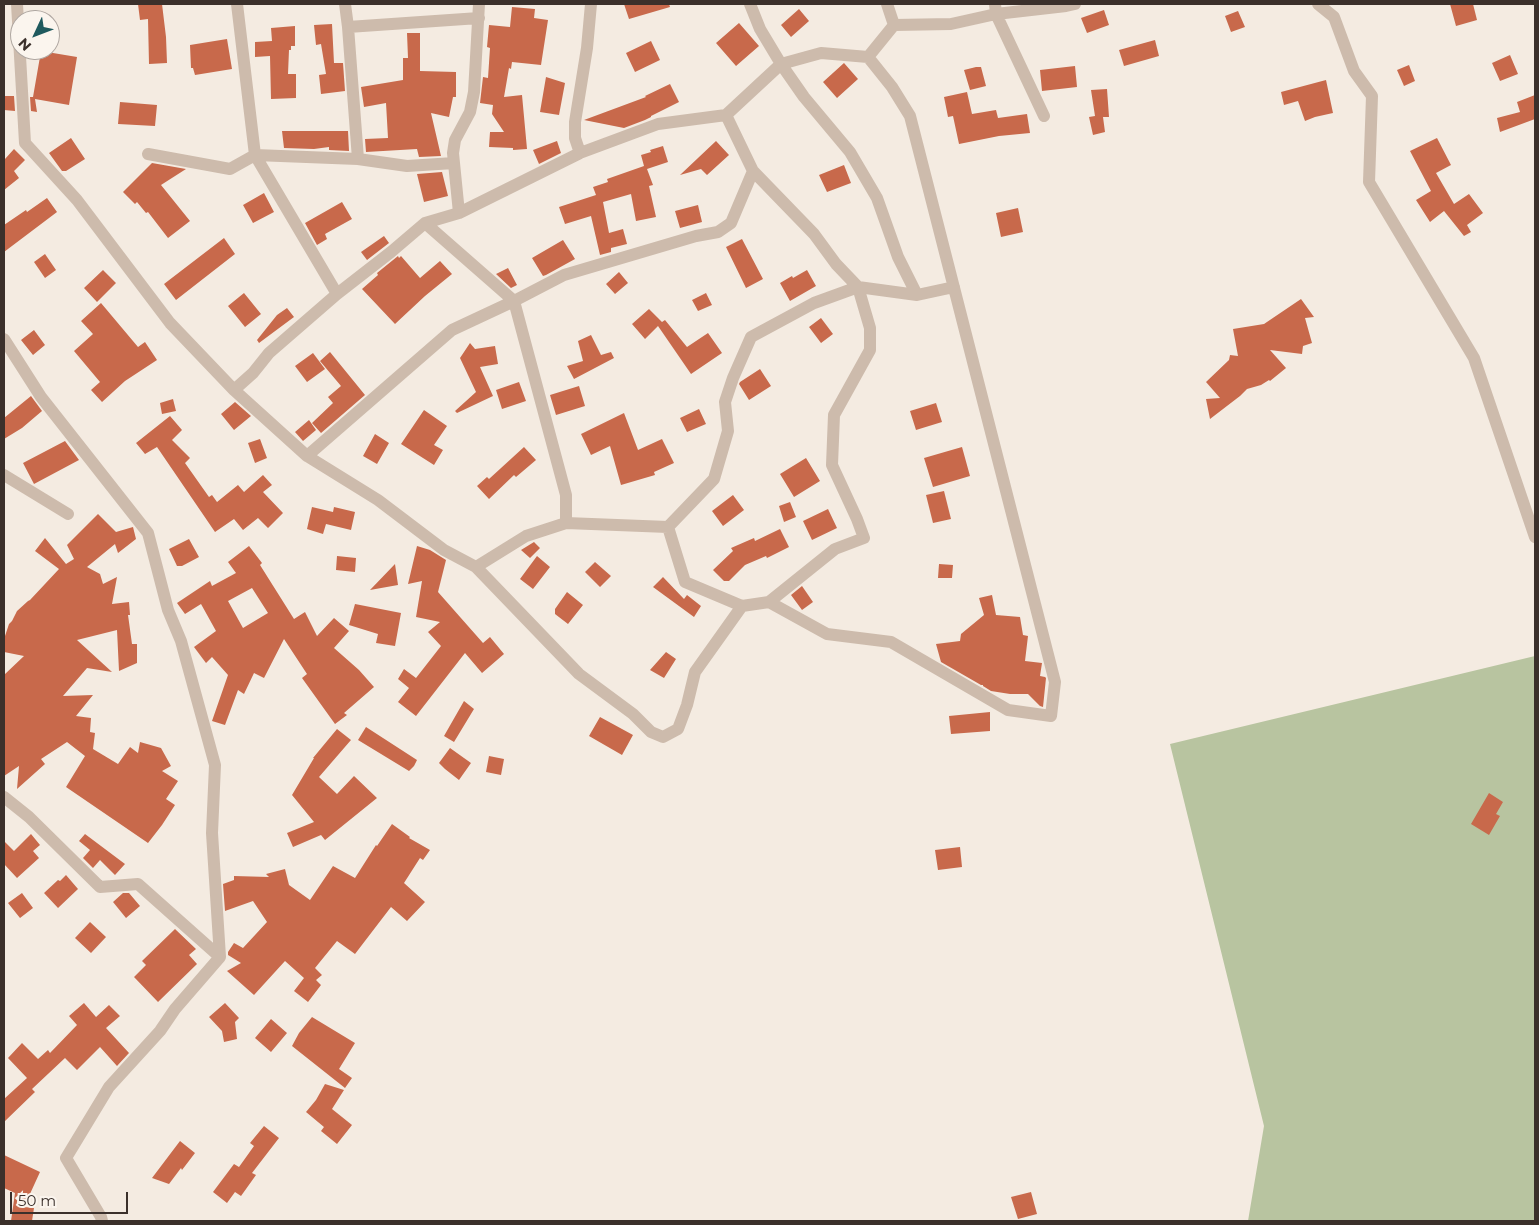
<!DOCTYPE html>
<html>
<head>
<meta charset="utf-8">
<style>
  body { margin:0 }
  #map { position:relative; width:1539px; height:1225px; overflow:hidden; background:#f4ebe1; font-family:Montserrat,sans-serif }
  canvas { display:block }
  .frame { position:absolute; inset:0; border:5px solid #3b302b; pointer-events:none }
  .north { position:absolute; left:10px; top:10px; width:50px; height:50px; box-sizing:border-box; background:#fbf5ee; border:1px solid #aea6a0; border-radius:50%; rotate:227deg; font-size:14px; font-weight:700; line-height:20px; text-align:center; color:#3b302b }
  .north::after { content:''; display:block; margin:auto; width:18px; height:22px; background:#1f5a5e; clip-path:polygon(50% 0,100% 100%,50% 72%,0 100%) }
  .scale { position:absolute; left:10px; top:1192px; width:118px; height:22px; box-sizing:border-box; border:2px solid #3b302b; border-top:0; padding-left:6px; font-size:15px; line-height:18px; white-space:nowrap; color:#3b302b; -webkit-text-stroke:4px #fbf5ee; paint-order:stroke }
</style>
</head>
<body>
<div id="map">
<canvas width="1539" height="1225"></canvas>
<div class="frame"></div>
<div class="north">N</div>
<div class="scale">50 m</div>
</div>
<script>
const ctx = document.querySelector('canvas').getContext('2d');
ctx.lineJoin = 'round';
function paint(path, color) { ctx.fillStyle = color; ctx.fill(path, 'evenodd'); }
const shape = rows => new Path2D(rows.map(r => 'M' + r).join(''));
function strokePath(path, color, width, dash) { ctx.strokeStyle = color; ctx.lineWidth = width; ctx.lineCap = dash ? 'butt' : 'round'; ctx.setLineDash(dash || []); ctx.stroke(path); }
paint(shape([
  [1535,656,1535,1221,1248,1221,1264,1126,1170,744]
]), '#b8c4a0');
paint(shape([
  [138,4,162,4,166,37,167,63,149,64,148,19,140,20],
  [624,4,669,4,670,7,629,19],
  [1450,4,1473,4,1477,20,1456,26],
  [512,7,535,9,534,18,548,20,541,65,512,62,511,69,509,68,504,97,522,95,527,149,513,150,513,148,489,147,490,132,504,132,492,114,493,105,480,103,483,77,488,78,490,48,487,47,489,25,510,27],
  [799,9,809,21,791,37,781,25],
  [1104,10,1109,25,1087,33,1081,18],
  [1238,11,1245,27,1231,32,1225,16],
  [739,23,759,46,736,66,716,43],
  [332,24,334,63,343,63,345,91,321,94,319,75,326,74,321,44,316,45,314,25],
  [295,26,295,46,291,46,291,50,289,50,288,74,296,74,296,98,271,99,270,56,255,57,255,42,272,41,271,28],
  [407,33,420,33,420,71,456,72,456,97,453,97,449,117,431,113,441,156,419,157,417,149,366,152,365,139,388,138,386,103,364,107,361,87,403,80,403,58,408,58],
  [227,39,232,69,195,75,193,68,191,68,190,45],
  [1155,40,1159,56,1124,66,1119,50],
  [651,41,660,60,635,72,626,53],
  [41,51,77,57,69,105,35,99,37,112,31,111,30,97,33,97],
  [1510,55,1518,74,1500,81,1492,63],
  [844,63,858,79,837,98,823,82],
  [1409,65,1415,81,1404,86,1397,70],
  [1075,66,1077,87,1042,91,1040,70],
  [976,67,981,67,986,86,970,90,964,70],
  [546,77,565,83,559,115,540,112],
  [1326,80,1333,113,1315,117,1305,121,1298,101,1284,105,1281,92],
  [670,84,679,102,651,116,651,117,645,120,624,128,584,120,646,97,645,96],
  [1107,89,1109,117,1103,117,1105,132,1093,135,1089,117,1095,116,1091,90],
  [967,92,972,114,996,110,998,118,1027,114,1030,133,999,136,959,144,953,116,948,117,944,97],
  [1535,95,1535,119,1500,132,1497,118,1520,112,1517,102],
  [4,96,14,96,15,111,4,110],
  [120,102,157,105,155,126,118,124],
  [282,131,348,131,349,151,329,150,329,147,314,149,284,148],
  [71,138,85,159,66,171,62,171,49,153],
  [1437,138,1451,165,1436,173,1454,204,1469,194,1483,213,1467,225,1471,232,1464,236,1444,211,1430,222,1416,200,1431,191,1410,151],
  [557,141,561,153,539,164,533,150],
  [716,141,729,155,707,175,701,169,680,175],
  [663,146,668,162,647,169,653,185,649,186,656,217,636,221,631,194,603,202,609,233,623,229,627,244,611,248,611,252,600,255,591,216,565,224,559,207,596,195,593,187,608,182,607,179,644,166,641,155,651,152,650,150],
  [14,149,25,160,14,171,19,178,4,190,4,157,5,159],
  [152,163,186,169,161,185,190,221,168,238,148,212,146,213,137,202,135,204,123,192],
  [844,165,851,183,827,192,819,175],
  [442,172,448,196,424,202,417,174],
  [264,193,274,212,253,223,243,205],
  [47,198,57,212,4,252,4,225,26,210,27,212],
  [342,202,352,219,325,234,327,239,317,245,305,223],
  [698,205,702,222,680,228,675,211],
  [1018,208,1023,232,1001,237,996,213],
  [384,236,389,243,367,260,361,252],
  [224,238,235,254,176,300,164,284],
  [742,239,763,279,746,288,726,247],
  [563,240,575,259,546,275,543,276,532,258],
  [45,254,56,270,45,278,34,262],
  [398,256,399,258,401,256,420,278,440,261,452,274,425,296,395,324,362,289,378,275,377,273],
  [508,268,517,285,511,288,496,274],
  [103,270,116,283,97,302,84,288],
  [807,270,816,286,790,301,780,283,792,276,793,278],
  [619,272,628,283,615,294,606,284],
  [244,293,261,314,245,327,228,306],
  [706,293,712,305,698,311,692,300],
  [1301,299,1314,317,1305,318,1312,343,1303,346,1302,354,1270,350,1286,368,1270,381,1269,380,1261,385,1247,389,1240,396,1210,419,1206,399,1220,398,1206,382,1229,360,1230,355,1238,356,1233,329,1264,324],
  [101,303,138,347,145,342,157,360,125,381,102,402,91,390,100,382,74,351,93,334,81,321],
  [287,308,294,317,259,343,257,340,277,315],
  [649,309,662,322,665,320,687,347,708,333,722,353,691,374,658,326,645,339,632,324],
  [821,318,833,334,821,343,809,327],
  [34,330,45,345,33,355,21,340],
  [591,335,601,355,611,352,614,358,574,379,567,366,583,361,578,341],
  [470,343,475,349,495,346,498,364,480,367,493,396,457,413,455,411,476,392,460,358],
  [330,352,365,395,321,433,312,423,333,403,328,397,341,386,320,361],
  [313,353,325,369,307,382,295,366],
  [760,369,771,386,749,400,739,384,740,382],
  [519,382,526,401,502,409,496,390],
  [579,386,585,406,556,415,550,395],
  [31,396,42,411,22,428,4,439,4,418],
  [173,399,176,411,162,414,160,403],
  [235,402,251,416,234,430,221,414],
  [936,403,942,422,916,430,910,411],
  [699,409,706,424,687,432,680,418],
  [424,410,447,426,434,445,443,450,434,465,401,444],
  [624,413,638,450,662,439,674,463,654,472,655,475,621,485,610,446,591,455,581,434],
  [170,416,182,430,172,440,190,458,185,463,209,497,212,495,217,502,238,485,244,492,263,475,272,485,263,492,283,513,268,528,258,518,243,530,234,519,215,532,157,447,145,454,136,443],
  [309,420,316,430,303,441,295,432],
  [375,434,389,443,377,464,363,456],
  [260,439,267,458,255,463,248,443],
  [65,441,79,460,34,484,23,463],
  [524,447,536,460,516,477,514,475,489,499,477,486,487,477,489,479],
  [962,447,970,476,933,487,924,458],
  [806,458,820,481,794,497,780,474],
  [944,491,951,519,933,523,926,495],
  [733,495,744,510,723,526,712,511],
  [790,502,796,517,784,522,779,506],
  [312,507,333,512,334,507,355,512,351,530,326,524,323,534,307,529],
  [828,509,837,528,812,540,803,521],
  [98,514,116,532,133,527,136,539,118,553,115,544,87,567,100,574,103,584,117,577,112,604,129,602,130,615,128,615,132,644,137,644,137,663,119,671,117,630,77,640,112,672,87,668,63,696,93,695,76,716,91,718,90,732,95,733,93,749,118,764,130,747,138,753,140,742,161,748,171,766,162,771,178,781,166,799,175,805,162,825,148,843,66,787,85,756,67,742,41,759,45,764,17,789,19,766,4,776,4,675,24,656,4,652,4,639,9,624,12,621,17,611,28,601,30,600,59,569,35,551,45,538,66,564,74,559,67,545],
  [780,529,789,547,767,558,766,556,745,565,729,581,724,581,713,570,733,551,731,548,754,538,755,541],
  [189,539,199,557,182,566,177,566,169,549],
  [534,542,540,548,530,558,521,550],
  [249,546,262,563,260,565,294,619,305,612,317,636,334,618,349,631,334,648,359,670,374,687,344,713,347,715,335,724,302,678,307,674,284,639,264,678,254,673,244,694,238,690,225,725,212,721,228,675,212,657,206,663,194,647,216,631,201,604,185,614,177,603,210,581,212,586,236,573,228,562],
  [252,588,268,613,243,628,228,601],
  [417,546,430,550,446,560,438,592,483,643,490,637,504,654,482,673,465,653,416,716,398,702,409,688,398,679,404,669,416,678,441,646,428,632,440,622,416,617,422,581,408,584],
  [337,556,356,558,355,572,336,570],
  [537,556,550,567,533,589,520,579],
  [595,562,611,576,600,587,585,572],
  [395,564,398,585,370,590],
  [939,564,953,565,952,578,938,578],
  [663,577,684,599,687,595,701,606,694,617,653,587],
  [802,586,813,602,802,610,791,595],
  [567,592,583,605,568,624,555,614,555,609],
  [992,595,996,615,1020,617,1023,635,1028,636,1025,661,1042,663,1040,676,1045,677,1046,678,1043,707,1040,706,1028,694,1010,694,991,691,983,686,983,685,981,685,941,662,936,644,960,641,961,634,984,615,979,598],
  [355,604,401,613,395,646,376,643,378,634,349,625],
  [666,652,676,659,664,678,650,670],
  [464,701,474,709,454,742,444,736],
  [990,712,990,731,951,734,949,716],
  [600,717,633,735,622,755,589,736],
  [366,727,417,760,414,766,409,771,358,740],
  [337,729,351,740,319,777,337,794,354,776,377,798,325,840,321,835,293,847,287,833,314,822,292,795,314,758,313,758],
  [450,748,471,763,459,780,445,769,439,763],
  [489,756,504,759,501,775,486,772],
  [1489,793,1503,802,1496,814,1500,816,1489,835,1471,824],
  [392,824,410,837,409,838,430,850,423,860,420,858,404,883,425,902,407,921,391,907,355,954,337,941,315,968,322,975,316,980,321,985,308,1002,294,991,304,978,285,961,254,995,227,971,241,963,228,955,228,952,234,943,243,948,267,922,253,901,225,911,223,884,234,880,234,876,269,877,266,874,285,869,289,885,310,900,333,866,355,878,376,845,377,846],
  [31,834,40,845,33,851,39,858,17,878,4,864,4,841,14,851],
  [85,834,125,864,115,875,100,860,93,868,83,858,90,850,79,841],
  [960,847,962,867,938,870,935,850],
  [66,875,78,889,58,908,44,893,58,880,60,881],
  [22,893,33,908,20,918,8,903],
  [123,893,129,893,140,906,126,918,113,902],
  [90,922,106,937,91,953,75,938],
  [175,929,196,949,189,955,197,964,158,1002,134,977,146,965,142,961],
  [84,1003,96,1017,109,1005,120,1016,106,1028,129,1053,117,1066,100,1047,77,1070,65,1058,32,1089,35,1092,4,1122,4,1099,27,1078,8,1058,22,1043,38,1059,48,1050,50,1053,77,1025,69,1016],
  [225,1003,239,1018,235,1022,237,1039,224,1042,222,1031,209,1017],
  [312,1017,355,1043,339,1069,352,1078,345,1088,292,1046,299,1033],
  [271,1019,287,1033,271,1052,255,1038],
  [325,1084,344,1090,332,1109,352,1125,337,1144,321,1131,324,1127,306,1112,316,1100],
  [264,1126,279,1138,252,1173,256,1175,241,1196,235,1192,227,1203,213,1192,234,1164,239,1167,254,1146,250,1143],
  [180,1141,195,1153,182,1170,181,1168,169,1184,152,1178],
  [4,1155,40,1172,24,1207,34,1208,32,1221,11,1221,15,1193,4,1188],
  [1031,1192,1037,1214,1018,1219,1011,1197]
]), '#c8694b');
strokePath(shape([
  [17,4,25,143,77,200,170,323,234,390,307,456,378,500,444,550,476,567,579,674,633,714,651,732,663,737,678,729,687,705,695,672,742,606,769,602,827,634,891,642,1008,710,1051,716,1055,682,910,116,892,87,868,57,821,53,781,64,726,115,658,124,580,153,459,213,425,223,391,252,337,294,269,353,253,373,234,390],
  [237,4,255,155,337,294],
  [345,4,348,27,358,159],
  [750,4,760,29,781,64,804,97,850,152,877,198,898,257,917,295],
  [887,4,894,25],
  [995,4,996,14,1044,116],
  [1318,4,1334,17,1354,71,1372,96,1369,182,1474,358,1535,537],
  [348,27,479,18],
  [868,57,894,25,951,24,996,14,1066,6,1075,4],
  [726,115,753,171,814,234,836,264,858,287,870,328,870,350,834,415,832,465,857,519,864,538,835,549,769,602],
  [580,153,575,138,575,122,587,48,591,4],
  [148,154,230,169,255,155,358,159,407,166,454,163],
  [459,213,453,153,455,140,470,112,474,92,479,4],
  [425,223,514,301,566,495,566,523,526,536,476,567],
  [4,339,41,397,148,533,168,610,181,641,215,765,212,833,220,957,175,1009,160,1031,109,1087,66,1158,101,1217,102,1221],
  [307,456,452,330,514,301,564,275,696,236,718,232,731,223,753,171],
  [4,475,68,514],
  [566,523,668,527,714,479,728,431,725,402,733,378,751,337,814,303,858,287,917,295,954,287],
  [668,527,685,582,742,606],
  [4,797,29,817,100,887,138,884,220,957]
]), '#cdbbac', 12);
</script>
</body>
</html>
